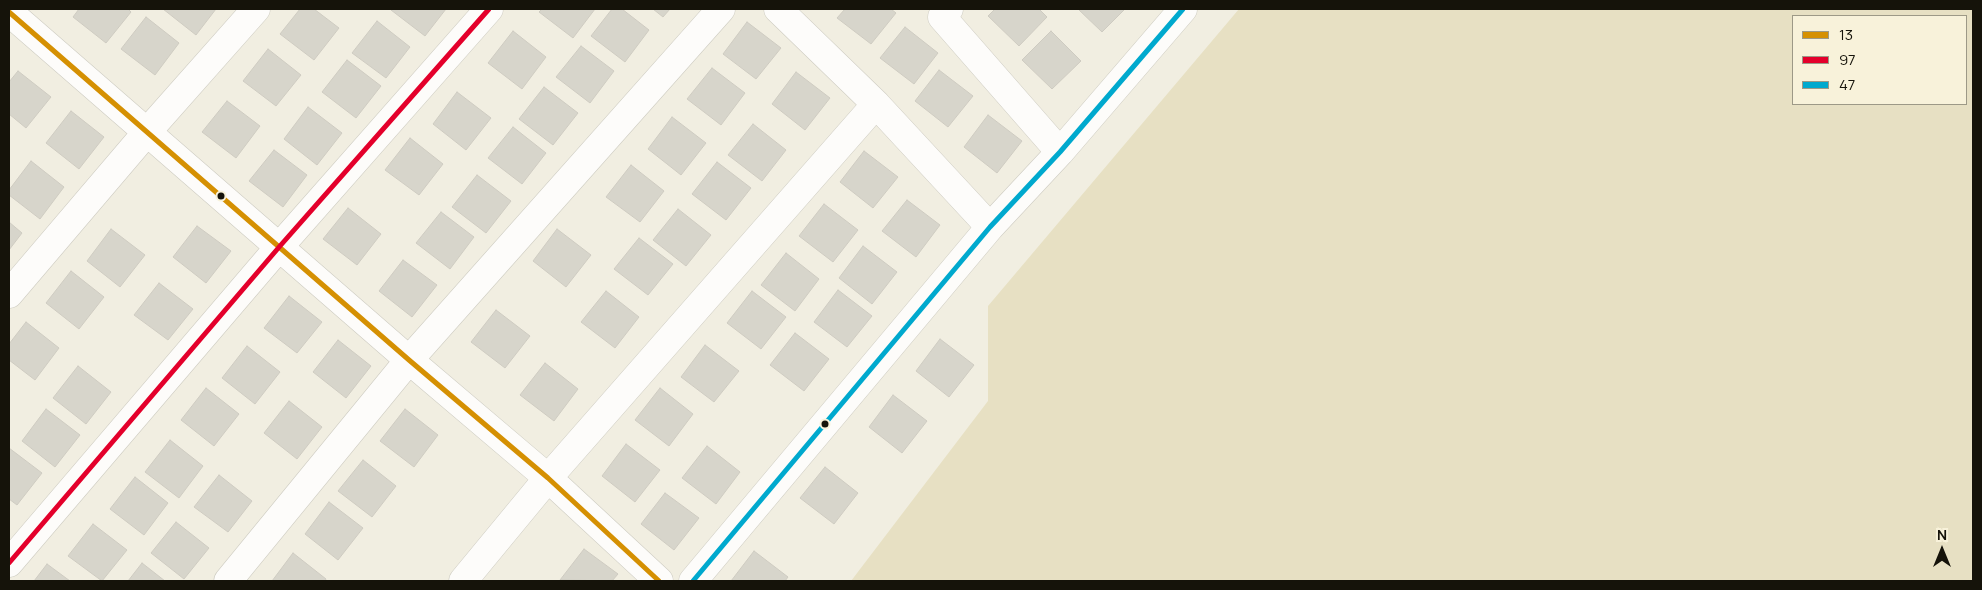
<!DOCTYPE html>
<html>
<head>
<meta charset="utf-8">
<style>
  body { margin:0 }
  #map { position:relative; width:1982px; height:590px; overflow:hidden; background:#f1eee1; font-family:Manrope,sans-serif }
  canvas { display:block }
  .frame { position:absolute; inset:0; border:10px solid #15130a; pointer-events:none }
  .legend { position:absolute; left:1792px; top:15px; width:175px; height:90px; box-sizing:border-box; background:#f8f2da; border:1px solid #9d9987; margin:0; padding:6px 9px; list-style:none; font-size:15px; color:#15130a }
  .legend li { display:flex; align-items:center; gap:10px; height:25px }
  .legend b { width:25px; border:1px solid #9d9987 }
  .north { position:absolute; left:1917px; top:525px; width:50px; height:50px; -webkit-text-stroke:4px #f8f2da; paint-order:stroke; rotate:0deg; font-size:14px; font-weight:700; line-height:20px; text-align:center; color:#15130a }
  .north::after { content:''; display:block; margin:auto; width:18px; height:22px; background:#15130a; clip-path:polygon(50% 0,100% 100%,50% 72%,0 100%) }
</style>
</head>
<body>
<div id="map">
<canvas width="1982" height="590"></canvas>
<div class="frame"></div>
<ul class="legend">
<li><b style="height:6px;background:#d59002"></b>13</li>
<li><b style="height:6px;background:#e4002b"></b>97</li>
<li><b style="height:6px;background:#00a9ce"></b>47</li>
</ul>
<div class="north">N</div>
</div>
<script>
const ctx = document.querySelector('canvas').getContext('2d');
ctx.lineJoin = 'round';
function paint(path, color) { ctx.fillStyle = color; ctx.fill(path, 'evenodd'); }
const shape = rows => new Path2D(rows.map(r => 'M' + r).join(''));
function strokePath(path, color, width, dash) { ctx.strokeStyle = color; ctx.lineWidth = width; ctx.lineCap = dash ? 'butt' : 'round'; ctx.setLineDash(dash || []); ctx.stroke(path); }
paint(shape([
  [1239,9,1973,9,1973,581,851,581,988,401,988,306],
  [1793,16,1966,16,1966,104,1793,104]
]), '#e7e0c3');
const building = shape([
  [79,9,128,9,131,12,106,43,73,17,79,9],
  [163,9,216,9,196,35,163,9],
  [300,9,314,9,339,28,314,60,280,34,300,9],
  [392,9,446,9,425,36,391,10,392,9],
  [542,9,595,9,573,38,539,12,542,9],
  [612,9,622,9,649,30,625,62,591,36,612,9],
  [653,9,670,9,663,17,653,9],
  [845,9,891,9,896,13,871,44,837,18,845,9],
  [995,9,1039,9,1047,17,1019,46,988,16,995,9],
  [1078,9,1125,9,1102,32,1078,9],
  [146,17,179,43,155,75,121,49,146,17],
  [377,21,410,47,386,78,352,53,377,21],
  [747,22,781,48,756,79,723,54,747,22],
  [905,27,938,53,914,84,880,58,905,27],
  [513,31,546,57,522,89,488,63,513,31],
  [1051,31,1081,61,1052,89,1022,60,1051,31],
  [581,46,614,71,590,103,556,77,581,46],
  [268,49,301,75,276,106,243,81,268,49],
  [347,60,381,86,356,118,322,92,347,60],
  [712,68,745,93,721,125,687,99,712,68],
  [939,70,973,96,948,127,915,101,939,70],
  [18,71,51,97,26,128,9,114,9,82,18,71],
  [796,72,830,98,805,130,772,104,796,72],
  [544,87,578,113,553,145,519,119,544,87],
  [457,92,491,118,466,150,433,124,457,92],
  [227,101,260,126,236,158,202,132,227,101],
  [308,107,342,133,317,165,284,139,308,107],
  [71,111,104,137,79,169,46,143,71,111],
  [988,115,1022,141,997,173,964,147,988,115],
  [672,117,706,143,681,175,648,149,672,117],
  [753,124,786,150,762,181,728,155,753,124],
  [513,127,546,153,522,184,488,158,513,127],
  [410,138,443,164,419,195,385,170,410,138],
  [274,150,307,175,283,207,249,181,274,150],
  [864,151,898,177,873,208,840,182,864,151],
  [31,161,64,187,40,219,9,195,9,190,31,161],
  [717,162,751,188,726,220,692,194,717,162],
  [631,165,664,191,640,222,606,197,631,165],
  [477,175,511,201,486,233,452,207,477,175],
  [907,200,940,225,916,257,882,231,907,200],
  [824,204,858,230,833,262,799,236,824,204],
  [348,208,381,234,357,265,323,239,348,208],
  [678,209,711,235,686,266,653,240,678,209],
  [441,212,474,237,450,269,416,243,441,212],
  [9,222,22,233,9,250,9,222],
  [197,226,231,251,206,283,173,257,197,226],
  [111,229,145,255,120,287,87,261,111,229],
  [557,229,591,255,566,287,533,261,557,229],
  [639,238,673,264,648,295,614,269,639,238],
  [863,246,897,272,872,304,839,278,863,246],
  [786,253,819,279,795,311,761,285,786,253],
  [403,260,437,285,412,317,379,291,403,260],
  [71,271,104,297,79,329,46,303,71,271],
  [159,283,193,309,168,340,134,315,159,283],
  [838,290,872,316,847,347,814,322,838,290],
  [606,291,639,317,615,348,581,322,606,291],
  [752,291,786,317,761,349,727,323,752,291],
  [289,296,322,322,297,353,264,328,289,296],
  [496,310,530,336,505,368,471,342,496,310],
  [26,322,59,348,35,380,9,360,9,344,26,322],
  [795,333,829,359,804,391,770,365,795,333],
  [940,339,974,365,949,397,916,371,940,339],
  [338,340,371,366,346,398,313,372,338,340],
  [705,345,739,371,714,402,681,377,705,345],
  [247,346,280,372,255,404,222,378,247,346],
  [545,363,578,389,554,421,520,395,545,363],
  [78,366,111,392,86,424,53,398,78,366],
  [206,388,239,414,214,446,181,420,206,388],
  [660,388,693,414,669,446,635,420,660,388],
  [893,395,927,421,902,453,869,427,893,395],
  [289,401,322,427,297,459,264,433,289,401],
  [46,409,80,435,55,467,22,441,46,409],
  [405,409,438,435,414,467,380,441,405,409],
  [170,440,203,466,179,498,145,472,170,440],
  [626,444,660,470,635,502,602,476,626,444],
  [707,446,740,472,716,504,682,478,707,446],
  [9,448,42,473,17,505,9,499,9,448],
  [363,460,396,486,372,517,338,491,363,460],
  [825,467,858,493,834,524,800,498,825,467],
  [219,475,252,501,228,532,194,507,219,475],
  [135,477,168,503,144,535,110,509,135,477],
  [665,493,699,518,674,550,641,524,665,493],
  [329,502,363,528,338,560,305,534,329,502],
  [176,522,209,548,184,579,151,553,176,522],
  [93,524,127,550,102,581,68,556,93,524],
  [584,549,618,574,612,581,560,580,584,549],
  [754,551,788,577,785,581,731,581,754,551],
  [293,553,326,579,325,581,272,581,293,553],
  [142,563,165,581,128,581,142,563],
  [47,564,70,581,34,581,47,564]
]);
paint(building, '#d7d5cb');
strokePath(building, '#cecbc1', 1);
const minor = shape([
  [778,9,876,104,990,227],
  [949,9,942,17,1060,152],
  [9,12,409,360,548,478,659,581],
  [9,294,147,132,256,9],
  [9,563,280,246,489,9],
  [228,581,409,360,721,9],
  [463,581,548,478,876,104],
  [693,581,990,227,1060,152,1183,9]
]);
strokePath(minor, '#cdcbc1', 29);
strokePath(minor, '#fdfcfa', 28);
strokePath(shape([
  [9,12,409,360,548,478,659,581]
]), '#d59002', 5);
strokePath(shape([
  [9,563,280,246,489,9]
]), '#e4002b', 5);
strokePath(shape([
  [693,581,990,227,1060,152,1183,9]
]), '#00a9ce', 5);
for (const [x, y, r, color] of [
  [221,196,4.5,"#15130a"],
  [825,424,4.5,"#15130a"]
]) { const dot = new Path2D(); dot.arc(x, y, r, 0, 2 * Math.PI); ctx.fillStyle = color; ctx.fill(dot); strokePath(dot, '#f8f2da', 2); }
</script>
</body>
</html>
